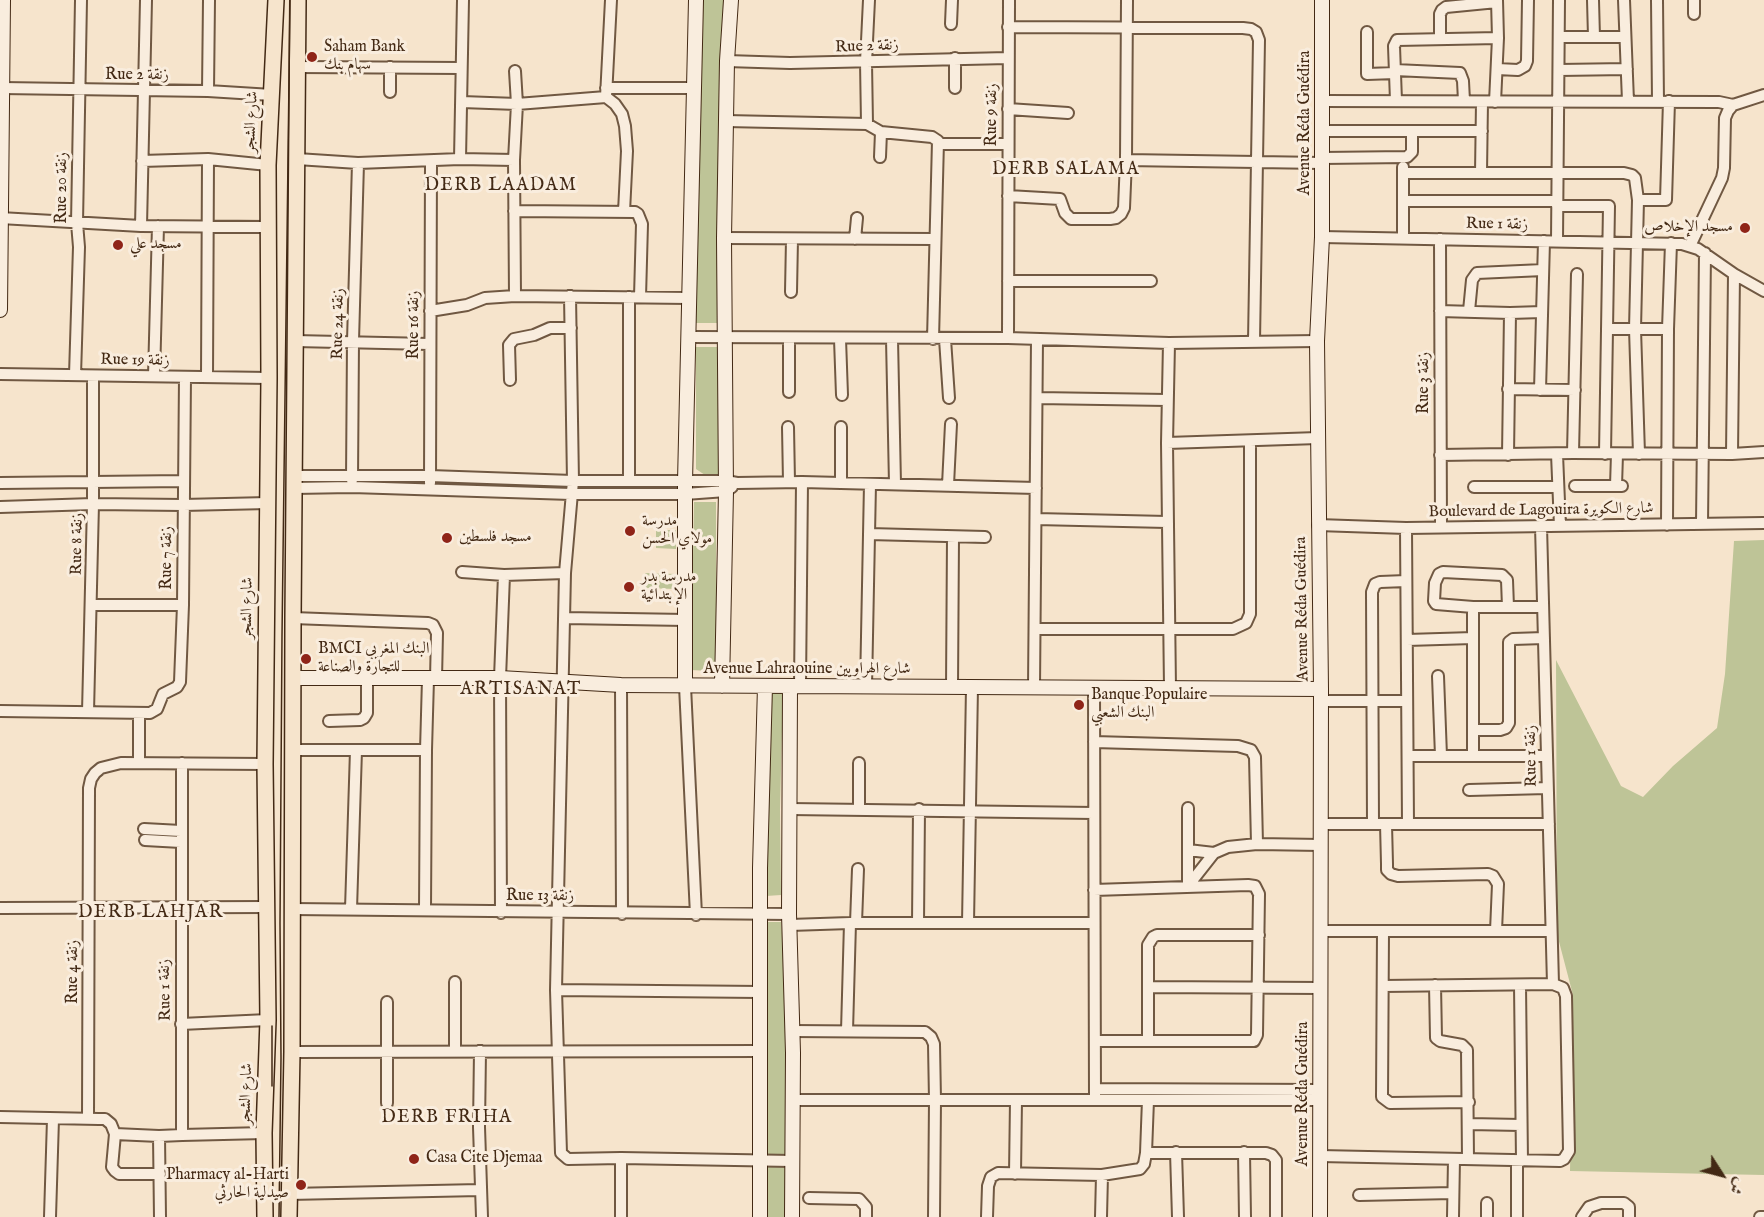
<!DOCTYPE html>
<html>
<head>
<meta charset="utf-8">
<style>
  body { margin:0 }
  #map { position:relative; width:1764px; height:1217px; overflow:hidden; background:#f6e4cc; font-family:"IM FELL English",Amiri,serif }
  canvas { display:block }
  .north { position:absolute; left:1692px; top:1145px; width:60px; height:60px; -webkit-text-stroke:4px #f9edde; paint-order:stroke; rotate:126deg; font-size:16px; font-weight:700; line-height:24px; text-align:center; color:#432914 }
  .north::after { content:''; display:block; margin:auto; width:21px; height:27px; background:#432914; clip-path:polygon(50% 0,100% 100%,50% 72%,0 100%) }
</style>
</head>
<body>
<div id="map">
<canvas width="1764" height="1217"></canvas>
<div class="north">ش</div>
</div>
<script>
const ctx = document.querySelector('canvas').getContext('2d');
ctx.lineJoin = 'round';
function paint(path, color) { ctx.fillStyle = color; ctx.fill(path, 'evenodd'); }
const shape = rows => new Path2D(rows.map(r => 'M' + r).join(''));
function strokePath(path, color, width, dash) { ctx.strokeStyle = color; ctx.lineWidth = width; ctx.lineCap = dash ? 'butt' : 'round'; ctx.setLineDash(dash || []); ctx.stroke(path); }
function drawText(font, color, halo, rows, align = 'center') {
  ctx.font = font + ' "IM FELL English",Amiri,serif'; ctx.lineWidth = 6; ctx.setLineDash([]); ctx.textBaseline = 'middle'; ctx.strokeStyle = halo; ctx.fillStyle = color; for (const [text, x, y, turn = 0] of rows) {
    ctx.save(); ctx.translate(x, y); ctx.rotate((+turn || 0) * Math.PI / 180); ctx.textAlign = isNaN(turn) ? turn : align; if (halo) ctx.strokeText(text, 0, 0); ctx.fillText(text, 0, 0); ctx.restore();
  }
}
paint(shape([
  [701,0,725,0,719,323,692,323],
  [696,347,722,347,721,468,718,474,713,475,705,475,696,469],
  [694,502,716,502,716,670,709,671,691,670],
  [656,530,676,530,676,549,656,548],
  [1764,540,1764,1175,1570,1171,1573,995,1557,934,1556,660,1621,786,1643,797,1673,766,1717,728,1725,674,1734,541],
  [645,573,676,574,676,589,644,588],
  [769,691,783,691,780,810,781,895,766,896],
  [767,922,781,922,793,1053,792,1217,760,1217,760,1051]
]), '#bec497');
const street = shape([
  [1593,0,1594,37],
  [1624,0,1628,101],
  [1657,0,1658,101],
  [1694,0,1694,14],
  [951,24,952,0],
  [1008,27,1243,28,1251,29,1256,32,1259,40,1254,341],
  [1367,32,1367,74,1395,73],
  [1560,37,1625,37],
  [1440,39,1440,14,1442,10,1446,7,1497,2],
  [955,58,955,88],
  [727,61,790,63,1008,58],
  [298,67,461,68],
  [390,67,390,92],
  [1497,69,1518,70,1525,66,1527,61,1528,0],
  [1395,70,1460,73,1463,81,1464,101],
  [1559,70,1627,69],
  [515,71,517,104,514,160,515,296],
  [2,88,208,91,272,95],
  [606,88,693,88],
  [208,91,209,0],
  [606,97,611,0],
  [1322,101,1719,102,1733,105,1764,95],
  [1396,101,1394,46,1397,40,1498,38],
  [462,102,517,104,606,97,615,104,622,114,625,126,627,151,624,212],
  [1495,102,1498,38,1497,0],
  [1008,109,1068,113],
  [726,121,867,124,881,132,932,137,938,141,933,339],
  [867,124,866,62,869,0],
  [1322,131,1482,131],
  [939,144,1008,144],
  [880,157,881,132],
  [1322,158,1407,157,1412,152,1412,131],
  [297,159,358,163,460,159,514,160],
  [460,159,463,0],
  [1126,160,1322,163],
  [142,161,208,159,268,165],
  [1403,173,1624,173,1632,175,1635,178,1638,200,1635,329,1639,454],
  [1481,173,1482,102],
  [1008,196,1060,199,1065,213,1071,219,1110,219,1116,218,1121,214,1124,208,1126,160,1127,0],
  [1638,200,1666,200,1669,101],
  [1403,201,1557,201],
  [1557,206,1609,206,1605,454],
  [514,211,635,212,638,214,642,224,640,297],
  [0,218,141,226,269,227],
  [141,226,146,0],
  [1322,237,1682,244,1698,249,1734,274,1764,291],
  [724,238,935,239],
  [1403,238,1403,167],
  [855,239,857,218],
  [1440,239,1441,527],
  [1557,241,1559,0],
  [1690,246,1722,178,1724,168,1725,118,1728,111,1733,105],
  [1008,281,1151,281],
  [791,292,792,239],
  [570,296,573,481,565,573,556,990,561,1153,568,1159,621,1158,792,1161],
  [629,297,629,481],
  [430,311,467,305,485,298,515,296,689,298],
  [1440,311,1510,313,1542,312],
  [1469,311,1472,280,1477,273,1543,270],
  [1607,329,1668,329],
  [690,337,1008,338,1169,343,1317,341],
  [789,338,789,392],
  [1008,338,1009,0],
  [840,339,842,395],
  [892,339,895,484],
  [945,339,949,398],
  [295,341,429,344],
  [1169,343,1167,443,1170,688],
  [0,374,269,378],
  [75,375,79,247,77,223,81,0],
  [154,376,158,226],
  [207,377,208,159],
  [510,380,509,345,514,339,534,335,550,328,571,328],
  [1508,389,1575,390],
  [1540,390,1544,241],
  [1037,398,1167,400],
  [788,427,789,482],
  [1167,443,1318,438],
  [1573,453,1577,274],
  [1557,454,1560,526],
  [1732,454,1734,274],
  [1440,455,1573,453,1732,454,1764,452],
  [1508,455,1510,313],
  [294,476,430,476,573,481,726,481,737,483,802,482,1036,488],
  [352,480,353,341,358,163],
  [0,483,184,481],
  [430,483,431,161],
  [841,483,841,427],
  [948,485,951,424],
  [1575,486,1622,486],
  [1616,486,1617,454],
  [1474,487,1558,487],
  [294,488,352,487,571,494,685,494,726,491,732,487],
  [0,507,93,504,183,505,268,503],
  [1036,519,1167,522],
  [1702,524,1705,253],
  [1318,525,1406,528,1764,523],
  [1667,525,1668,329,1671,243],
  [1541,526,1553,984],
  [1406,528,1408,824],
  [869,534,985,537],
  [462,572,504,575,565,573],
  [91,605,183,605],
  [1473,607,1436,604,1434,601,1435,583,1439,574,1443,572,1502,575,1507,580,1508,607],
  [293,618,428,623,433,625,437,633,436,679],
  [565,618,686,620],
  [1035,629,1233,629,1246,623,1250,614,1250,441],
  [1407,640,1473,638],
  [1438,676,1441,756],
  [621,685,622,914],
  [685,686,696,915],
  [800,686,802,482],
  [866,687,870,484],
  [952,687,953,537],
  [1034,688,1037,339],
  [1094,688,1095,1100],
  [1321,701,1407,701],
  [0,711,150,713,157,709,163,694,177,687,180,682,183,605,185,377],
  [88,712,93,504,93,376],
  [139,713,139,762],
  [329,721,360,720,364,718,367,713,367,678],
  [1473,730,1500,730,1506,728,1509,723,1509,642,1513,639,1544,638],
  [1094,742,1238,746,1251,750,1255,757,1257,844],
  [292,750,426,750],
  [1408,756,1547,756],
  [1473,756,1473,607,1543,607],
  [182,763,182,1135,264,1133],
  [1469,790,1547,788],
  [790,809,1094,813],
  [859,809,859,763],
  [1321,824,1549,824],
  [1373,824,1372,592,1375,584,1380,582,1406,581],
  [1386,824,1387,864,1387,870,1391,874,1398,876,1488,874,1493,876,1498,884,1496,931],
  [144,829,181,831],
  [145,840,181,842],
  [1188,850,1214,853],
  [1188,886,1214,853,1228,847,1257,844,1321,845],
  [1188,886,1188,808],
  [1094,890,1248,885,1255,886,1259,894,1257,1035,1254,1041,1095,1041],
  [0,908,267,907],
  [292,909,789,914],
  [351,909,356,750],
  [425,909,426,750,428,679],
  [501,913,500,678,504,575],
  [856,923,858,869],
  [918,923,919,809],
  [968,923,972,687],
  [790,925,850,923,1094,923],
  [1321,931,1551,931],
  [1383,931,1382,1097,1390,1103,1469,1102],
  [1435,985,1436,1038,1440,1041,1462,1045,1467,1050,1468,1159],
  [1520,985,1522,1161],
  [1148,987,1321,988],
  [556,990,760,992],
  [387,1002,387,1103],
  [181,1024,268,1020],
  [792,1031,925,1032,931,1037,934,1044,935,1100,934,1217],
  [847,1031,850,923],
  [1148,1041,1148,945,1153,937,1157,935,1259,935],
  [480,1051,479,1127,482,1217],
  [292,1052,760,1051],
  [455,1052,455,982],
  [1095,1089,1320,1090],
  [792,1100,1320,1100],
  [0,1117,99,1119,105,1119,111,1124,115,1134,159,1136,182,1135],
  [88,1119,89,788,91,779,95,773,101,768,121,763,265,764],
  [1469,1124,1521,1125],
  [115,1134,112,1167,115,1171,119,1174,160,1174],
  [159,1136,160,1217],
  [1176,1152,1178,1217],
  [1244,1152,1245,1217],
  [1146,1153,1266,1153,1272,1155,1276,1160,1276,1217],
  [1320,1156,1560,1161,1564,1159,1569,1151,1566,996,1563,988,1553,984,1383,986],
  [621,1158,621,1217],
  [1517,1161,1517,1217],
  [1015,1174,1016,1100],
  [289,1194,480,1190],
  [1359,1195,1453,1193],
  [809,1198,859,1199,866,1207,866,1217],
  [1487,1203,1487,1217],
  [50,1217,53,1119],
  [987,1217,988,1186,991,1177,998,1173,1102,1175,1140,1169,1144,1164,1146,1153,1148,1100],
  [1101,1217,1102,1175],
  [1453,1217,1454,1159],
  [1582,1217,1589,1207,1601,1203,1624,1203,1629,1207,1629,1217],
  [1760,1217,1764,1217]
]);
const secondary = shape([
  [0,310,3,0],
  [293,678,500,678,621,685,1321,689],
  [685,686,685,482,696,0],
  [722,686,726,491,724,238,727,61,731,0],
  [790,686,789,914,793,1053,792,1217],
  [760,1217,760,868,765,686],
  [1320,1217,1321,689,1317,341,1322,237,1322,0]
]);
const primary = shape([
  [265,1217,264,1133,268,1020,265,764,269,378,268,165,276,0],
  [289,1217,292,1052,293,618,298,0]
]);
strokePath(street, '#705842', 14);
strokePath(secondary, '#432914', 16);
strokePath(primary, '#432914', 18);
strokePath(street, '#f9edde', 10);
strokePath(secondary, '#f9edde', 14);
strokePath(primary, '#f6e4cc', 15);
strokePath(shape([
  [272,1026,272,1086],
  [279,1217,281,1058,280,923,282,636,290,0]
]), '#432914', 1.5);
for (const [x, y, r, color] of [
  [312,57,6,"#8f2418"],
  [1745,228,6,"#8f2418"],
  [118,245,6,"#8f2418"],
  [630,531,6,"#8f2418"],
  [447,538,6,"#8f2418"],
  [629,587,6,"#8f2418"],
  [306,659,6,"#8f2418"],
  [1079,705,6,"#8f2418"],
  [414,1159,6,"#8f2418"],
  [301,1185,6,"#8f2418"]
]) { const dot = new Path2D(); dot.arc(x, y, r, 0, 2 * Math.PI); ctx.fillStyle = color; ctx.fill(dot); strokePath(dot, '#f9edde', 2); }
drawText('16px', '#432914', '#f9edde', [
  ["Rue 2 زنقة",867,47,-2],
  ["Rue 2 زنقة",137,76],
  ["Rue 9 زنقة",993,115,-90],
  ["شارع الشجر",252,122,-87],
  ["Avenue Réda Guédira",1306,123,-90],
  ["Rue 20 زنقة",63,188,-90],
  ["Rue 1 زنقة",1497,225,1],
  ["Rue 24 زنقة",339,324,-89],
  ["Rue 16 زنقة",415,325,-90],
  ["Rue 19 زنقة",135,361,1],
  ["Rue 3 زنقة",1425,383,-90],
  ["Boulevard de Lagouira شارع الكويرة",1541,511,-1],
  ["Rue 8 زنقة",78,544,-89],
  ["Rue 7 زنقة",168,558,-90],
  ["شارع الشجر",248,608,-89],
  ["Avenue Réda Guédira",1303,609,-91],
  ["Avenue Lahraouine شارع الهراويين",807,670],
  ["Rue 1 زنقة",1532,756,-91],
  ["Rue 13 زنقة",540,897],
  ["Rue 4 زنقة",74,972,-90],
  ["Rue 1 زنقة",166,990,-91],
  ["شارع الشجر",247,1094,-88],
  ["Avenue Réda Guédira",1304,1094,-90]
]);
drawText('16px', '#432914', '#f9edde', [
  ["Saham Bank",324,48],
  ["سهام بنك",324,66],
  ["مسجد الإخلاص",1733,228,"right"],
  ["مسجد علي",130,245],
  ["مدرسة",642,522],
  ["مولاي الحسن",642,540],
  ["مسجد فلسطين",459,538],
  ["مدرسة بدر",641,578],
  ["الإبتدائية",641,596],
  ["BMCI البنك المغربي",318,650],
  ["للتجارة والصناعة",318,668],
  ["Banque Populaire",1091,696],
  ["البنك الشعبي",1091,714],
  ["Casa Cite Djemaa",426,1159],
  ["Pharmacy al-Harti",289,1176,"right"],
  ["صيدلية الحارثي",289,1194,"right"]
], 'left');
ctx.letterSpacing = '1.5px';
drawText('18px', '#432914', '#f9edde', [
  ["DERB SALAMA",1066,170],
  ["DERB LAADAM",501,186],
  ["ARTISANAT",521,690],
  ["DERB LAHJAR",151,913],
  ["DERB FRIHA",447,1118]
]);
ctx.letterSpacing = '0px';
</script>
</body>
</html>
